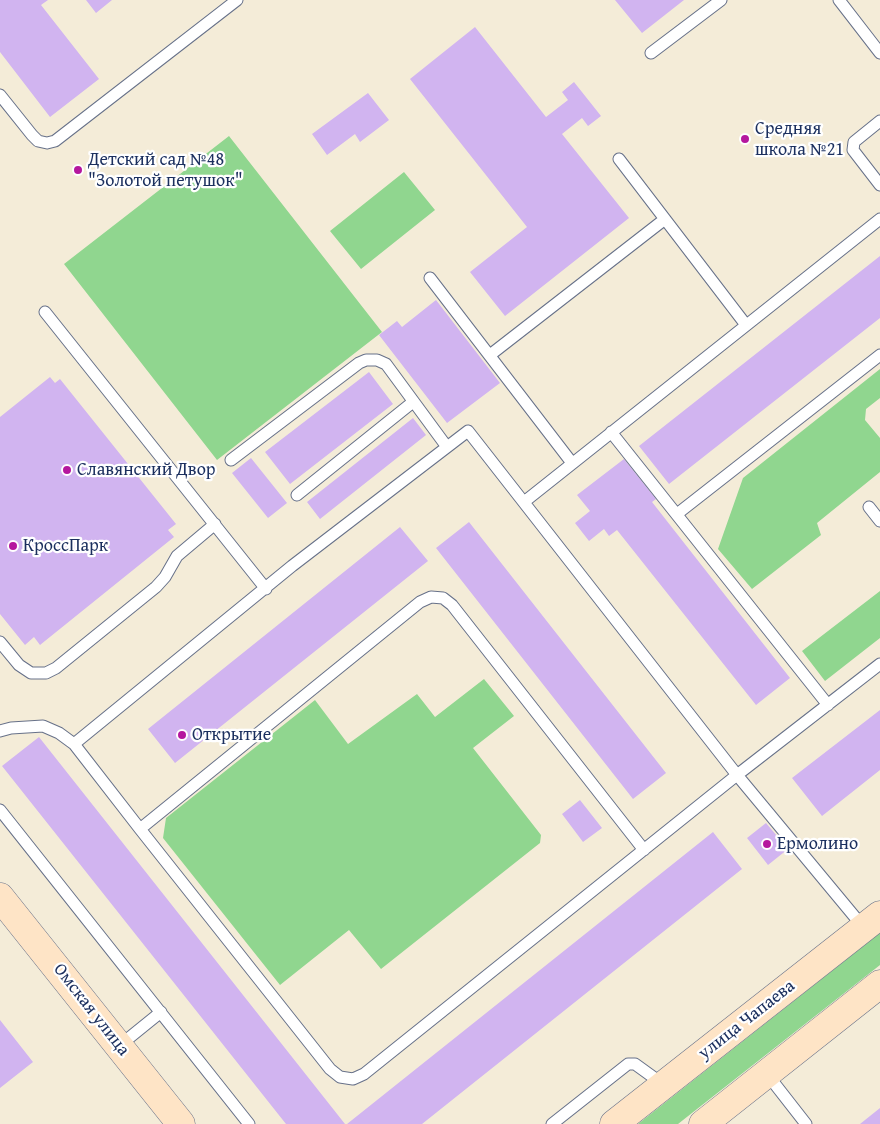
<!DOCTYPE html>
<html>
<head>
<meta charset="utf-8">
<style>
  body { margin:0 }
  canvas { display:block; background:#f4ecd8 }
</style>
</head>
<body>
<canvas width="880" height="1124"></canvas>
<script>
const ctx = document.querySelector('canvas').getContext('2d');
ctx.lineJoin = 'round';
function paint(path, color) { ctx.fillStyle = color; ctx.fill(path, 'evenodd'); }
const shape = rows => new Path2D(rows.map(r => 'M' + r).join(''));
function strokePath(path, color, width, dash) { ctx.strokeStyle = color; ctx.lineWidth = width; ctx.lineCap = dash ? 'butt' : 'round'; ctx.setLineDash(dash || []); ctx.stroke(path); }
function drawText(font, color, halo, rows, align = 'center') {
  ctx.font = font + ' "Gentium Book Plus",serif'; ctx.lineWidth = 4.5; ctx.setLineDash([]); ctx.textBaseline = 'middle'; ctx.strokeStyle = halo; ctx.fillStyle = color; for (const [text, x, y, turn = 0] of rows) {
    ctx.save(); ctx.translate(x, y); ctx.rotate((+turn || 0) * Math.PI / 180); ctx.textAlign = isNaN(turn) ? turn : align; if (halo) ctx.strokeText(text, 0, 0); ctx.fillText(text, 0, 0); ctx.restore();
  }
}
paint(shape([
  [229,136,382,332,217,460,64,264],
  [404,172,435,210,361,269,330,231],
  [880,369,880,398,866,409,865,420,880,438,880,472,817,523,821,535,752,589,718,549,743,478],
  [880,591,880,638,825,681,802,651],
  [484,679,514,716,473,748,541,835,540,843,381,969,349,930,280,985,163,838,166,818,315,700,348,744,417,694,435,717],
  [880,933,880,965,678,1124,638,1124]
]), '#90d68f');
paint(shape([
  [0,0,48,0,41,5,99,79,50,117,0,52],
  [86,0,112,0,96,13],
  [615,0,684,0,642,33],
  [475,27,546,117,568,100,562,92,574,82,601,116,588,126,582,118,562,134,629,218,505,316,470,272,527,227,410,79],
  [368,93,389,120,360,142,355,134,327,155,312,134],
  [880,256,880,318,669,484,639,446],
  [436,300,500,383,447,423,379,335,397,321,402,327],
  [369,372,393,404,290,484,265,452],
  [50,377,55,383,60,379,176,524,168,530,174,537,40,645,34,637,25,645,0,614,0,417],
  [413,418,426,435,320,519,307,502],
  [251,458,287,503,268,518,232,473],
  [624,459,656,499,652,502,790,678,756,705,617,530,609,536,604,529,589,541,575,523,590,511,577,495],
  [469,522,666,773,633,799,436,548],
  [400,527,428,561,175,763,148,729],
  [880,710,880,770,822,816,792,778],
  [39,737,345,1124,286,1124,2,766],
  [580,800,602,828,583,842,562,814],
  [766,823,788,849,768,865,747,838],
  [713,832,742,869,422,1124,347,1124],
  [0,1020,33,1062,0,1088],
  [880,1108,880,1124,860,1124]
]), '#d1b4f0');
const service = shape([
  [839,0,880,53],
  [651,53,721,0],
  [0,95,32,135,38,141,47,143,55,141,237,0],
  [880,121,854,142,853,150,880,185],
  [619,159,746,325],
  [430,278,572,463],
  [45,312,266,589],
  [490,355,665,219],
  [468,431,737,775,364,1074,353,1079,340,1077,330,1069,140,829,74,744,292,566,468,431],
  [611,432,828,705],
  [231,460,359,363,366,360,377,360,386,364,447,447],
  [297,495,413,402],
  [524,502,880,219],
  [869,507,880,521],
  [677,514,880,355],
  [0,642,19,665,31,673,46,673,56,668,156,587,165,577,177,556,215,524],
  [0,731,11,728,43,726,59,733,74,744],
  [0,810,249,1124],
  [140,829,420,602,431,597,443,598,452,605,644,850],
  [864,928,737,775,880,664],
  [119,1046,161,1012],
  [767,1074,806,1124],
  [552,1124,628,1064,635,1064,664,1085]
]);
const secondary = shape([
  [0,897,181,1124],
  [614,1124,880,915],
  [703,1124,880,984]
]);
strokePath(service, '#677189', 13);
strokePath(secondary, '#677189', 29);
strokePath(service, '#fff', 11);
strokePath(secondary, '#fee4c6', 28);
for (const [x, y, r, color] of [
  [745,139,5,"#b5179e"],
  [78,170,5,"#b5179e"],
  [67,470,5,"#b5179e"],
  [13,546,5,"#b5179e"],
  [182,735,5,"#b5179e"],
  [767,844,5,"#b5179e"]
]) { const dot = new Path2D(); dot.arc(x, y, r, 0, 2 * Math.PI); ctx.fillStyle = color; ctx.fill(dot); strokePath(dot, '#fff', 2); }
drawText('18px', '#1b2f5e', '#fff', [
  ["Средняя",755,129],
  ["школа №21",755,150],
  ["Детский сад №48",88,160],
  ["\"Золотой петушок\"",88,181],
  ["Славянский Двор",77,470],
  ["КроссПарк",23,546],
  ["Открытие",192,735],
  ["Ермолино",777,844]
], 'left');
drawText('18px', '#1b2f5e', '#fff', [
  ["Омская улица",91,1010,52],
  ["улица Чапаева",747,1020,-38]
]);
</script>
</body>
</html>
